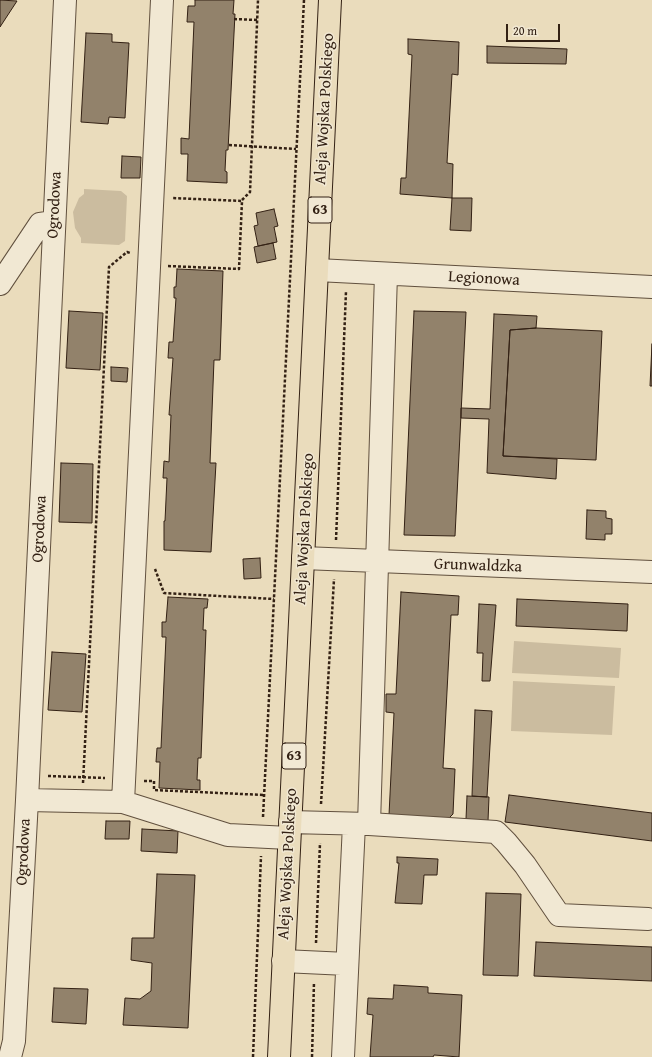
<!DOCTYPE html>
<html>
<head>
<meta charset="utf-8">
<style>
  body { margin:0 }
  #map { position:relative; width:652px; height:1057px; overflow:hidden; background:#eadcbc; font-family:"Gentium Book Plus",serif }
  canvas { display:block }
  .scale { position:absolute; left:506px; top:24px; width:54px; height:18px; box-sizing:border-box; border:2px solid #332114; border-top:0; padding-left:5px; font-size:12px; line-height:14px; white-space:nowrap; color:#332114; -webkit-text-stroke:3px #f1e8d3; paint-order:stroke }
</style>
</head>
<body>
<div id="map">
<canvas width="652" height="1057"></canvas>
<div class="scale">20 m</div>
</div>
<script>
const ctx = document.querySelector('canvas').getContext('2d');
ctx.lineJoin = 'round';
function paint(path, color) { ctx.fillStyle = color; ctx.fill(path, 'evenodd'); }
const shape = rows => new Path2D(rows.map(r => 'M' + r).join(''));
function strokePath(path, color, width, dash) { ctx.strokeStyle = color; ctx.lineWidth = width; ctx.lineCap = dash ? 'butt' : 'round'; ctx.setLineDash(dash || []); ctx.stroke(path); }
function drawText(font, color, halo, rows, align = 'center') {
  ctx.font = font + ' "Gentium Book Plus",serif'; ctx.lineWidth = 3; ctx.setLineDash([]); ctx.textBaseline = 'middle'; ctx.strokeStyle = halo; ctx.fillStyle = color; for (const [text, x, y, turn = 0] of rows) {
    ctx.save(); ctx.translate(x, y); ctx.rotate((+turn || 0) * Math.PI / 180); ctx.textAlign = isNaN(turn) ? turn : align; if (halo) ctx.strokeText(text, 0, 0); ctx.fillText(text, 0, 0); ctx.restore();
  }
}
paint(shape([
  [84,189,121,191,127,196,125,241,119,245,81,243,81,238,75,228,73,212,79,198,84,194],
  [514,641,621,648,619,678,512,673],
  [513,681,615,686,612,735,511,731]
]), '#cbbc9f');
const building = shape([
  [0,0,17,1,0,27,0,0],
  [195,0,234,0,233,14,235,14,228,150,226,150,225,171,227,172,227,183,187,181,188,154,181,154,181,138,189,139,194,22,187,22,188,6,195,6,195,0],
  [86,33,112,34,112,42,129,43,125,118,109,117,108,124,81,122,86,33],
  [408,39,459,42,458,75,452,74,447,163,453,164,452,198,400,194,401,178,406,178,412,55,408,54,408,39],
  [487,46,567,49,566,64,487,63,487,46],
  [122,156,141,157,140,178,121,178,122,156],
  [452,198,472,198,471,231,450,230,452,198],
  [274,209,278,226,274,227,277,242,258,246,254,226,258,225,256,213,274,209],
  [273,243,276,259,257,263,254,247,273,243],
  [177,269,223,271,220,360,214,360,210,463,216,463,211,552,164,550,164,521,165,521,167,478,163,478,164,461,169,462,171,415,169,415,173,358,168,358,169,342,173,342,176,298,174,298,174,287,176,287,177,269],
  [69,311,103,313,100,370,66,368,69,311],
  [414,311,466,312,455,536,404,535,414,311],
  [494,314,537,316,536,328,510,330,503,456,557,459,556,479,487,473,489,419,461,418,461,408,490,409,494,314],
  [536,328,602,331,596,460,503,456,510,330,536,328],
  [652,344,652,386,650,386,652,344],
  [111,367,128,368,127,382,111,381,111,367],
  [61,463,93,464,92,523,59,522,61,463],
  [587,510,606,511,606,518,612,519,612,534,605,534,605,540,586,539,587,510],
  [260,558,261,578,244,579,243,559,260,558],
  [401,592,459,596,458,615,451,615,443,768,455,769,453,814,449,818,389,815,394,713,386,712,386,694,396,694,401,592],
  [168,597,208,599,207,608,204,608,203,630,206,630,201,758,198,758,197,780,200,780,200,790,159,788,160,762,156,762,157,748,161,748,166,637,162,637,162,622,166,622,168,597],
  [517,599,628,604,627,631,516,626,517,599],
  [479,604,496,605,490,681,482,681,483,653,477,653,479,604],
  [52,652,86,654,82,712,48,710,52,652],
  [475,710,492,711,487,797,472,796,475,710],
  [509,795,652,813,652,841,505,822,509,795],
  [467,796,489,797,488,821,466,819,467,796],
  [106,821,130,821,129,839,105,839,106,821],
  [142,829,178,831,177,853,141,851,142,829],
  [397,857,438,859,437,875,424,875,422,904,395,903,399,863,397,863,397,857],
  [157,874,195,875,188,1028,123,1025,125,998,140,999,151,991,152,963,131,960,132,938,154,938,157,874],
  [486,893,521,894,518,976,483,975,486,893],
  [536,942,652,947,652,981,534,976,536,942],
  [394,985,428,987,428,993,462,995,459,1057,434,1055,433,1057,370,1057,373,1015,367,1014,368,998,393,999,394,985],
  [54,988,88,989,86,1024,52,1022,54,988]
]);
paint(building, '#92826b');
strokePath(building, '#332114', 1);
const minor = shape([
  [317,270,652,287],
  [0,284,40,224,54,222],
  [303,558,652,572],
  [27,800,123,802,228,835,289,838],
  [123,802,162,0],
  [290,822,369,824,496,832,506,842,525,865,559,915,648,919],
  [369,824,386,274],
  [283,961,347,964],
  [10,1057,14,1041,27,800,65,0],
  [343,1057,354,824]
]);
const major = shape([
  [279,1057,330,0]
]);
strokePath(minor, '#61503e', 24);
strokePath(major, '#332114', 24);
strokePath(shape([
  [234,19,257,20],
  [229,145,296,149],
  [242,200,250,192,258,0],
  [168,266,239,269,242,201,172,198],
  [336,540,346,291],
  [155,569,164,593,274,599],
  [48,776,105,778],
  [144,781,154,781,154,790,264,795],
  [83,783,109,267,127,252,130,253],
  [321,804,334,579],
  [263,817,304,0],
  [316,943,320,843],
  [253,1057,261,856],
  [312,1057,314,982]
]), '#332114', 2.5, [3, 2]);
strokePath(minor, '#f1e8d3', 22);
strokePath(major, '#eadcbc', 22);
for (const [x, y, w] of [
  [320,210,24],
  [294,756,24]
]) { const box = new Path2D(); box.roundRect(x - w / 2, y - 13, w, 26, 3); ctx.fillStyle = '#f1e8d3'; ctx.fill(box); strokePath(box, '#332114', 1); }
drawText('bold 15px', '#332114', null, [
  ["63",320,210],
  ["63",294,756]
]);
drawText('16px', '#332114', '#f1e8d3', [
  ["Aleja Wojska Polskiego",325,109,-87],
  ["Ogrodowa",55,205,-87],
  ["Legionowa",484,279,3],
  ["Ogrodowa",40,529,-87],
  ["Aleja Wojska Polskiego",305,529,-87],
  ["Grunwaldzka",478,566,2],
  ["Ogrodowa",24,852,-87],
  ["Aleja Wojska Polskiego",288,864,-87]
]);
</script>
</body>
</html>
